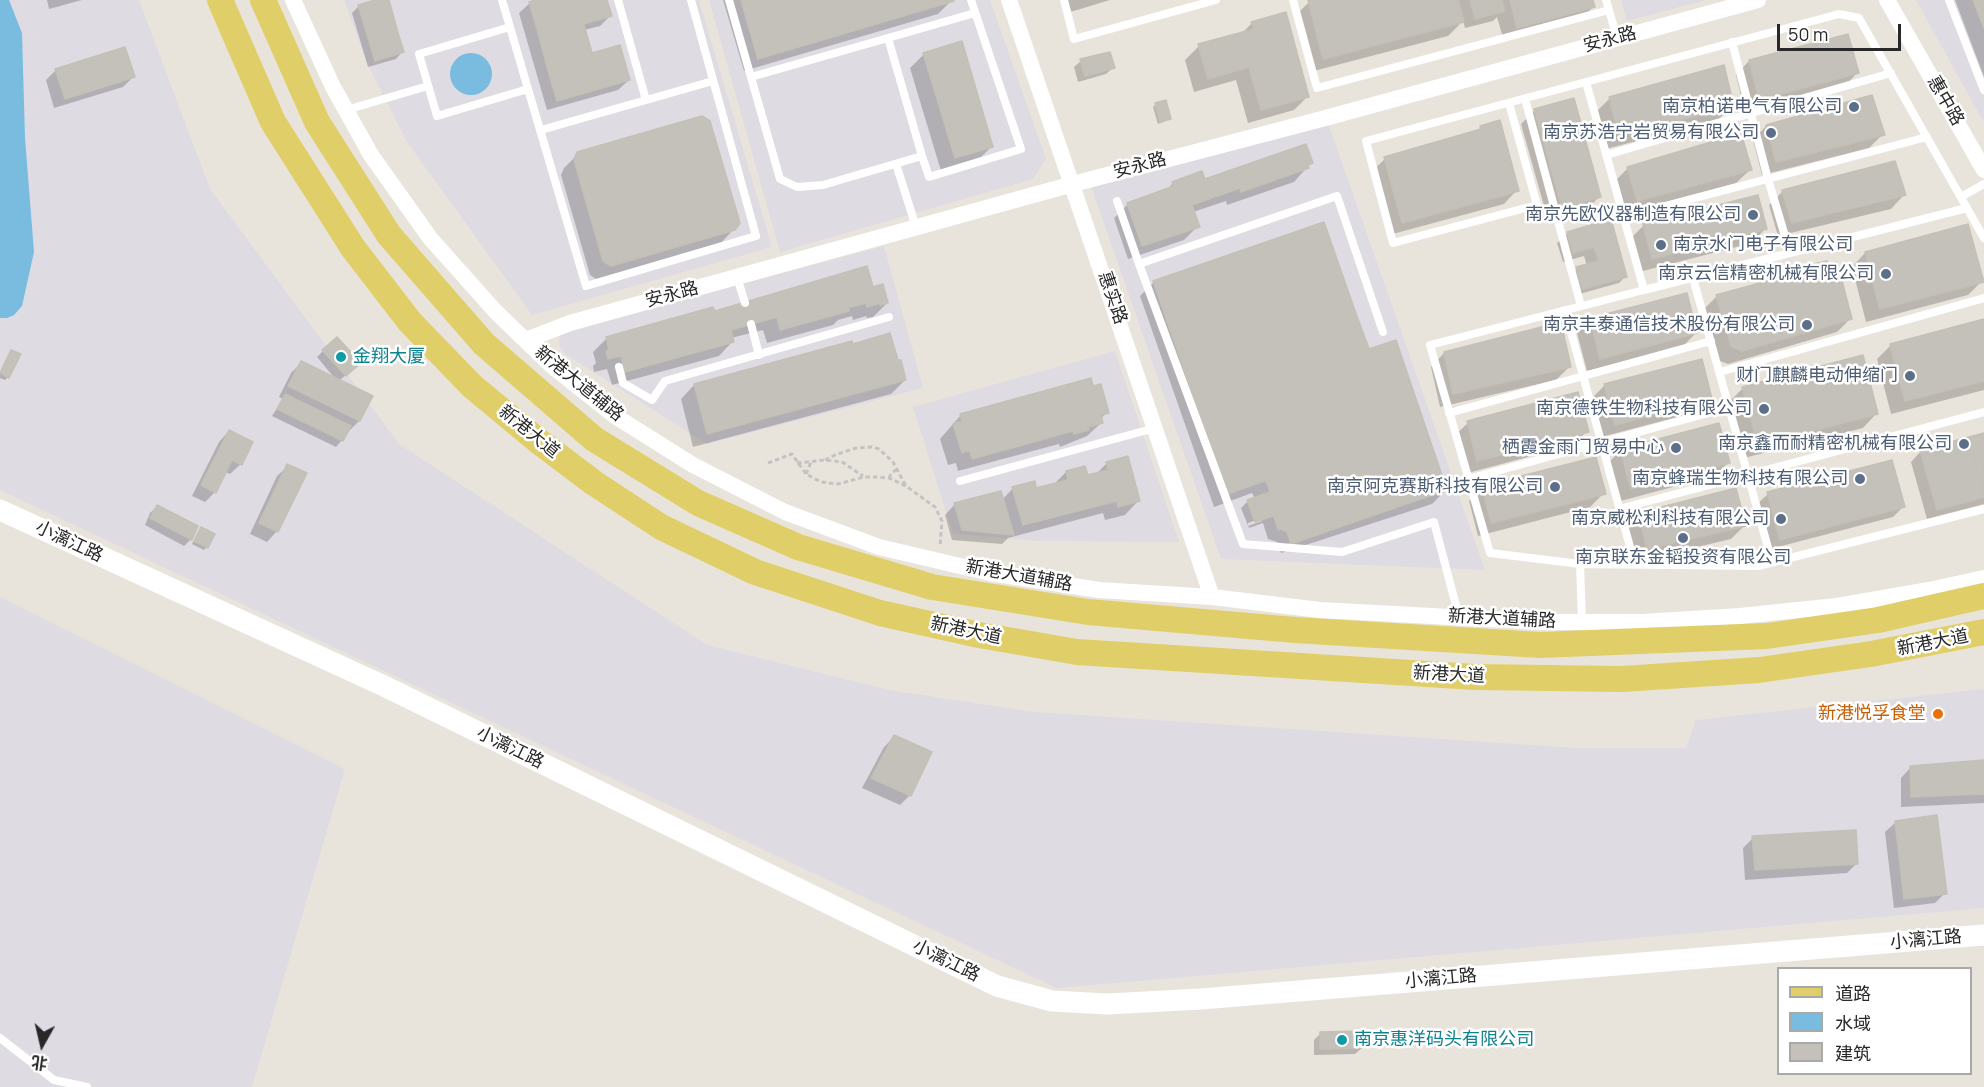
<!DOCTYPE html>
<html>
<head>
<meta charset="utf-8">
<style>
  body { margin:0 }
  #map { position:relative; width:1984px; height:1087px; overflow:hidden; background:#e9e4db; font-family:Manrope,"Noto Sans SC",sans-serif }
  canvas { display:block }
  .legend { position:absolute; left:1777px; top:967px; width:195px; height:108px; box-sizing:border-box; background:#fff; border:2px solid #a9a9a9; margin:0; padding:8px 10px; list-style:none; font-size:18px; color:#282828 }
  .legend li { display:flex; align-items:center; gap:12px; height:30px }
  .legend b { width:30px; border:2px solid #a9a9a9 }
  .north { position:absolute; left:12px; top:1015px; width:60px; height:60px; -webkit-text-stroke:4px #fff; paint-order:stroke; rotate:188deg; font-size:16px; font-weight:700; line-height:24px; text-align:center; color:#282828 }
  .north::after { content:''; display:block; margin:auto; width:21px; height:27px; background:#282828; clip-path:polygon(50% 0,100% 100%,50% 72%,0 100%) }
  .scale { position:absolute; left:1777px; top:24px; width:124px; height:27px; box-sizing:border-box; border:3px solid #282828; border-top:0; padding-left:8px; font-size:18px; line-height:21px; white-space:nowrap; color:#282828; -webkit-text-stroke:4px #fff; paint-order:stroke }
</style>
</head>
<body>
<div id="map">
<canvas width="1984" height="1087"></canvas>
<ul class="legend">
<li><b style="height:8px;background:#e0cf69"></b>道路</li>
<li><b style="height:16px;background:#79bce0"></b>水域</li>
<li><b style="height:16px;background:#c4c1bb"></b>建筑</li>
</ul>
<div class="north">北</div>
<div class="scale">50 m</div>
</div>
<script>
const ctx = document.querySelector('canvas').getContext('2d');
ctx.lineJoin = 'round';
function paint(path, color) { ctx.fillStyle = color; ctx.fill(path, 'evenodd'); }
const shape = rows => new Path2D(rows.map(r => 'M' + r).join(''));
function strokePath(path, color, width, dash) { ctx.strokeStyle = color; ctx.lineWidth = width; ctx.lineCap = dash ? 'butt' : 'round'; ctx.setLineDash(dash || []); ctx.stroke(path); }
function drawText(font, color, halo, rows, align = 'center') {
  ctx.font = font + ' Manrope,"Noto Sans SC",sans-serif'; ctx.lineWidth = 5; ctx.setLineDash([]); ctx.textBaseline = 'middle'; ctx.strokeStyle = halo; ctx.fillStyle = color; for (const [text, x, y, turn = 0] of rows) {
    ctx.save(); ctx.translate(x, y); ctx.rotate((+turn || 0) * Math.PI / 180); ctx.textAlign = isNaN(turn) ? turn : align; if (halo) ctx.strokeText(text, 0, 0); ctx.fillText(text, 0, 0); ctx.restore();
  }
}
paint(shape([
  [0,0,139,0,210,189,399,444,707,645,889,690,1034,712,1576,748,1686,748,1696,720,1984,689,1984,908,1057,988,0,490],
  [344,0,699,0,772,247,532,315,407,142,367,63],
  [709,0,990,0,1046,159,1033,179,780,252],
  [1621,0,1706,0,1627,21],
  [1916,0,1984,0,1984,122,1979,114],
  [1328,123,1485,570,1221,559,1091,186],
  [884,246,923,388,707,444,565,354,559,345,560,333],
  [1115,351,1179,542,1039,541,953,534,913,407],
  [0,597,345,769,252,1087,0,1087]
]), '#dedbe2');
paint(shape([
  [0,0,9,0,22,33,25,138,34,252,22,306,14,315,7,318,0,318],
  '450 74a21 21 0 1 1 42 0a21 21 0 1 1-42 0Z'
]), '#79bce0');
paint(shape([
  [47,0,82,0,49,9],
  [381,0,387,0,402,52,396,59,368,67,352,13,359,6],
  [541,0,606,0,610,16,600,26,584,30,591,54,619,46,629,80,618,90,547,110,519,13,530,3],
  [723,0,952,0,938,14,744,71],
  [1064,0,1110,0,1067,13],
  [1315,0,1591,0,1593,7,1579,21,1504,41,1497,17,1493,21,1465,28,1463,21,1448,36,1310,72,1295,16,1309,2],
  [1955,0,1984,0,1984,77],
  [1252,23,1308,96,1294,110,1248,123,1236,80,1194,92,1185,60,1199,46,1241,34],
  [924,54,991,147,978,160,941,171,910,68],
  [1081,61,1113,68,1106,74,1078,82,1074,67],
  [1749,61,1857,73,1844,87,1745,112,1736,75],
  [56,70,133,77,123,87,54,108,46,80],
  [1871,97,1883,134,1869,148,1762,175,1753,140,1766,126],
  [1610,98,1732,105,1719,119,1606,149,1596,112],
  [1156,104,1169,118,1166,121,1158,124,1153,107],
  [1535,110,1600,196,1586,210,1548,220,1521,124],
  [1481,127,1517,190,1504,204,1389,235,1371,172,1385,159,1475,133],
  [578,154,734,229,720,244,596,279,590,275,561,175,564,168],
  [1311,163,1294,182,1227,205,1226,201,1193,212,1198,226,1184,240,1128,259,1114,218,1128,204,1166,191,1173,183,1204,181],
  [1628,168,1750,170,1736,183,1623,214,1614,182],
  [1783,191,1904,195,1891,209,1778,236,1769,205],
  [1610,221,1626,276,1619,283,1576,295,1571,275,1577,269,1587,266,1584,256,1563,262,1557,243,1568,233],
  [1644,225,1765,229,1752,243,1639,272,1630,239],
  [1865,253,1982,281,1968,295,1866,322,1852,267],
  [1815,265,1851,318,1837,332,1728,364,1717,360,1703,310,1717,296,1809,271],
  [1154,282,1368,351,1446,490,1432,504,1281,553,1277,542,1268,539,1263,523,1249,528,1241,508,1248,501,1255,499,1252,493,1214,507,1140,296],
  [1262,518,1262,521,1248,526,1248,523],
  [872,288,887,303,873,317,867,318,866,316,853,320,852,316,838,320,833,325,767,343,763,330,731,338,732,342,719,356,612,385,607,369,594,372,593,366,596,363,593,352,607,338,714,313],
  [1686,295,1696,333,1682,347,1587,371,1577,333,1590,320],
  [1984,321,1984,390,1891,414,1877,359,1891,345],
  [323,351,352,369,339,381,371,397,359,421,349,431,347,430,342,440,336,447,272,416,283,399,279,397,291,373,301,363,337,381,317,357],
  [1444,353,1569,367,1556,380,1440,407,1431,367],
  [9,355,8,377,5,380,0,378,0,373],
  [905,380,891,394,693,447,681,399,694,385],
  [1605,385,1711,399,1697,412,1601,437,1591,399],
  [1092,388,1107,413,1100,419,1101,423,1087,436,1060,447,1059,444,958,471,956,463,948,465,940,439,961,415],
  [1743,388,1876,414,1863,428,1744,458,1729,402],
  [1468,423,1587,431,1573,445,1464,474,1454,436],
  [229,431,241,464,230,474,225,472,215,492,205,502,192,496,219,442],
  [1984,435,1984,504,1927,519,1911,462,1921,451],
  [1621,450,1728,463,1714,476,1617,502,1607,464],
  [1107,463,1138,501,1125,515,1105,520,1103,513,1008,538,1002,544,952,540,945,515,955,504,1002,500,1013,488,1035,490,1053,485,1066,472,1087,477,1096,474],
  [288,466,277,531,267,542,250,534,277,476],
  [1483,487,1604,493,1590,507,1478,536,1469,501],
  [1768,494,1903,507,1893,517,1770,549,1757,504],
  [157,507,191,539,184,546,145,525,150,513],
  [1639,515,1744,526,1731,539,1634,562,1625,528],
  [199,532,207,547,204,550,192,544],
  [894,737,910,795,900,805,862,788,884,747],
  [1984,762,1984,803,1901,807,1901,778,1911,767],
  [1896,822,1945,893,1935,903,1894,908,1885,832],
  [1753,838,1857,863,1847,873,1745,880,1743,848],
  [1320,1034,1362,1048,1355,1054,1314,1055,1314,1040]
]), '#0003');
const building = shape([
  [375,0,389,0,398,33,369,41,358,5,375,0],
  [535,0,607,0,612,16,584,24,578,4,548,12,554,32,539,36,529,2,535,0],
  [741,0,954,0,954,1,758,59,741,0],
  [1308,0,1458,0,1464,22,1323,59,1308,0],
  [1470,0,1502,0,1505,11,1475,19,1470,0],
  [1510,0,1593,0,1595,7,1517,28,1510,0],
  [1973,0,1984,0,1984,28,1973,0],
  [578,4,598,74,568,82,562,63,547,67,539,36,554,32,548,12,578,4],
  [1286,12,1309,97,1261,110,1249,67,1208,79,1198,44,1254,29,1251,22,1286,12],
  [398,33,404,52,375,61,369,41,398,33],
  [1848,34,1859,73,1759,100,1749,60,1848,34],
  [962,41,993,147,955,158,923,53,962,41],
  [620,45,630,80,557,101,547,67,562,63,568,82,598,74,592,53,620,45],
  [125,47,135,77,65,99,55,69,125,47],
  [1110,52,1115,68,1085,76,1080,59,1110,52],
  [1724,65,1734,106,1619,136,1609,97,1724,65],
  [1872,95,1885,135,1776,162,1766,125,1872,95],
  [1574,98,1601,197,1562,208,1534,109,1574,98],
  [1166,100,1171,119,1160,122,1155,103,1166,100],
  [702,116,710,121,740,223,735,230,611,266,603,261,574,160,577,152,702,116],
  [1500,120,1519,191,1402,223,1384,157,1481,129,1480,126,1500,120],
  [1741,133,1752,170,1637,201,1627,167,1741,133],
  [1306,144,1313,163,1308,165,1309,168,1241,192,1240,188,1192,205,1200,227,1142,246,1127,203,1174,186,1172,182,1202,171,1205,179,1306,144],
  [1895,161,1906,195,1792,223,1782,190,1895,161],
  [1758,195,1767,229,1652,259,1643,224,1758,195],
  [1611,219,1621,255,1599,261,1594,247,1573,253,1567,232,1611,219],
  [1324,222,1354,308,1183,367,1153,281,1324,222],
  [1968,224,1984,282,1880,309,1865,252,1968,224],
  [1621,255,1627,277,1582,289,1576,267,1621,255],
  [1827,261,1828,265,1837,262,1852,319,1742,351,1731,346,1716,295,1815,268,1814,264,1827,261],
  [867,266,873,287,883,284,888,303,880,305,880,303,867,307,866,303,848,308,849,311,780,330,777,317,731,330,734,342,625,372,621,356,608,359,606,351,609,350,606,337,713,307,715,311,867,266],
  [1687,293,1697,333,1600,359,1590,318,1687,293],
  [1354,308,1369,349,1197,408,1183,367,1354,308],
  [1984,319,1984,381,1905,401,1890,344,1984,319],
  [1561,322,1571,367,1453,394,1444,352,1561,322],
  [890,333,898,360,901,360,906,380,707,434,694,384,852,341,853,344,890,333],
  [337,337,361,363,346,376,322,350,337,337],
  [1396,340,1447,490,1357,521,1347,490,1279,514,1266,481,1399,435,1369,349,1396,340],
  [1369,349,1399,435,1227,494,1197,408,1369,349],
  [11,350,21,354,9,378,0,373,11,350],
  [1863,355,1878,414,1758,445,1742,387,1863,355],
  [1702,359,1712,399,1615,425,1604,384,1702,359],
  [301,361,373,396,360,421,288,386,301,361],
  [1091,378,1093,386,1101,384,1109,413,1101,415,1103,423,1088,427,1089,430,1074,434,1073,431,972,459,970,450,962,453,953,424,962,421,960,414,1091,378],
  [1578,392,1589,432,1477,461,1467,421,1578,392],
  [285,394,351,426,343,441,277,409,285,394],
  [1719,423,1730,463,1631,489,1620,449,1719,423],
  [229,430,253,442,242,465,232,460,216,493,201,485,229,430],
  [1984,433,1984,492,1969,437,1984,433],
  [1969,437,1984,497,1937,510,1920,450,1969,437],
  [1128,456,1140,501,1118,507,1117,501,1023,525,1012,487,1035,481,1036,488,1068,480,1066,471,1085,466,1088,475,1108,470,1106,462,1128,456],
  [1596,457,1606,494,1491,523,1482,486,1596,457],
  [1892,460,1905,507,1847,522,1834,475,1892,460],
  [287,464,307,473,278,532,259,523,287,464],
  [1834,475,1847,522,1780,540,1767,492,1834,475],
  [1736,488,1746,526,1647,549,1638,513,1736,488],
  [1347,490,1357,521,1291,544,1287,532,1281,529,1278,530,1274,516,1347,490],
  [1001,491,1014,535,962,530,954,503,1001,491],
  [1270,492,1279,514,1255,522,1247,500,1270,492],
  [157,505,198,526,192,540,150,518,157,505],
  [201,527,215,534,208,548,194,541,201,527],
  [894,735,932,752,911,796,871,778,894,735],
  [1984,760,1984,794,1911,797,1910,766,1984,760],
  [1937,815,1947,894,1904,899,1895,821,1937,815],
  [1856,830,1858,864,1755,870,1752,836,1856,830],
  [1363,1031,1363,1048,1320,1049,1320,1032,1363,1031]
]);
paint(building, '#c4c1bb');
strokePath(building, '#c4c0b5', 1.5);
strokePath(shape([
  [825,460,835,455,856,448,872,447,879,449,893,462,906,486],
  [768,463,792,454,806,474,821,482,838,484,864,477,876,477,889,478,906,486,935,507,942,521,940,546],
  [797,463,825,460,842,462,863,476],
  [806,474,811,462],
  [889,478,892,472,897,470]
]), '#c3c3c3', 3, [4.5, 3]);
strokePath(shape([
  [502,0,510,27],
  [618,0,646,100],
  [729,0,780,179,797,187,823,185,922,156,888,38,751,77],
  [1064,0,1074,39,1216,0],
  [1293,0,1317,88,1609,10,1606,0],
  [1949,0,1984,90],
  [1609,10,1617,38],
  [510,27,528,89,437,116,419,54,510,27],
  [888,38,975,13],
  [1732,42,1768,179,1790,253],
  [528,89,586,286,756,236,691,0],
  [1525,99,1581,306],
  [1509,103,1537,205,1393,243,1366,141,1839,14,1859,18,1984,238],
  [346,110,428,86],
  [541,130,713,81],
  [1606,155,1891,73],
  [922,156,929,177,1021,149,971,0],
  [896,164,916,227],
  [1961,197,1984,184],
  [1117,201,1139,264],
  [1623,217,1927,137],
  [737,277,745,303],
  [1693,278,1772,562],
  [1644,290,1967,208],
  [1565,310,1635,565],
  [751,324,759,355],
  [1383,332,1337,196,1139,264,1243,544,1342,552,1434,522,1459,617],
  [619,367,623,383,652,400,665,381,889,317],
  [1720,372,1984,298],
  [1449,413,1711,341],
  [1468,479,1730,407],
  [960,481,1155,428],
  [1619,509,1984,412],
  [1580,564,1490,553,1430,345,1644,290,1586,82],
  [1582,622,1580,564,1758,566,1984,509],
  [0,1038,54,1080,87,1087]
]), '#fff', 8);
strokePath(shape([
  [293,0,333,87,371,155,430,238,496,312,552,366,615,416,693,465,785,512,879,547,990,573,1099,590,1212,597,1320,610,1543,622,1642,622,1740,616,1837,606,1929,590,1984,578],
  [1009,0,1212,597],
  [1887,0,1984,170],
  [526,340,570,323,1073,184,1318,120,1758,0]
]), '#fff', 16);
strokePath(shape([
  [0,510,384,686,997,986,1052,1001,1107,1004,1201,999,1984,935]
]), '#fff', 21);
strokePath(shape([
  [220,0,273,122,353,248,410,322,472,386,537,440,594,483,661,527,755,572,880,613,979,635,1077,652,1475,677,1622,679,1759,670,1871,654,1984,632],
  [263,0,317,122,389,235,484,344,594,439,698,503,798,547,932,587,1088,612,1295,630,1540,645,1767,636,1878,620,1984,596]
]), '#e0cf69', 26);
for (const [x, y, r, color] of [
  [1854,107,6,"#5c6f8a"],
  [1771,133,6,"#5c6f8a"],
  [1753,215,6,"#5c6f8a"],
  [1661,245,6,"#5c6f8a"],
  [1886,274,6,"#5c6f8a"],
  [1807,325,6,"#5c6f8a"],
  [341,357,6,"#0f9aa8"],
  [1910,376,6,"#5c6f8a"],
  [1764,409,6,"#5c6f8a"],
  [1964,444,6,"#5c6f8a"],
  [1676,448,6,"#5c6f8a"],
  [1860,479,6,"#5c6f8a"],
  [1555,487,6,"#5c6f8a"],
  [1781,519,6,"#5c6f8a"],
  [1683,538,6,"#5c6f8a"],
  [1938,714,6,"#e8710a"],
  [1342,1040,6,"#0f9aa8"]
]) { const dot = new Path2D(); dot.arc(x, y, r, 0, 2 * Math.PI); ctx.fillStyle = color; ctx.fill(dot); strokePath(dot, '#fff', 2); }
drawText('18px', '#282828', '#fff', [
  ["安永路",1610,40,-15],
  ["惠中路",1945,101,60],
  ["安永路",1140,166,-15],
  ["安永路",672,295,-15],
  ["惠实路",1112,298,71],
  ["新港大道辅路",579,384,39],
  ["新港大道",529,432,39],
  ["小漓江路",69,542,25],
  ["新港大道辅路",1019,576,10],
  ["新港大道辅路",1502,619,3],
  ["新港大道",966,631,12],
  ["新港大道",1933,643,-11],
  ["新港大道",1449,675,3],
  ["小漓江路",510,748,26],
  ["小漓江路",1926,940,-5],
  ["小漓江路",946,961,26],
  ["小漓江路",1441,979,-5]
]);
drawText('18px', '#4e5e75', '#fff', [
  ["南京柏诺电气有限公司",1842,107],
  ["南京苏浩宁岩贸易有限公司",1759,133],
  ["南京先欧仪器制造有限公司",1741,215],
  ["南京水门电子有限公司",1673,245,"left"],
  ["南京云信精密机械有限公司",1874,274],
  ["南京丰泰通信技术股份有限公司",1795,325],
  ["财门麒麟电动伸缩门",1898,376],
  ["南京德铁生物科技有限公司",1752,409],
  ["南京鑫而耐精密机械有限公司",1952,444],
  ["栖霞金雨门贸易中心",1664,448],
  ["南京蜂瑞生物科技有限公司",1848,479],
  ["南京阿克赛斯科技有限公司",1543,487],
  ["南京威松利科技有限公司",1769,519],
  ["南京联东金韬投资有限公司",1683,558,"center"]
], 'right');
drawText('18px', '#0d838f', '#fff', [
  ["金翔大厦",353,357],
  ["南京惠洋码头有限公司",1354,1040]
], 'left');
drawText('18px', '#c56008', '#fff', [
  ["新港悦孚食堂",1926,714]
], 'right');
</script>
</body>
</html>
